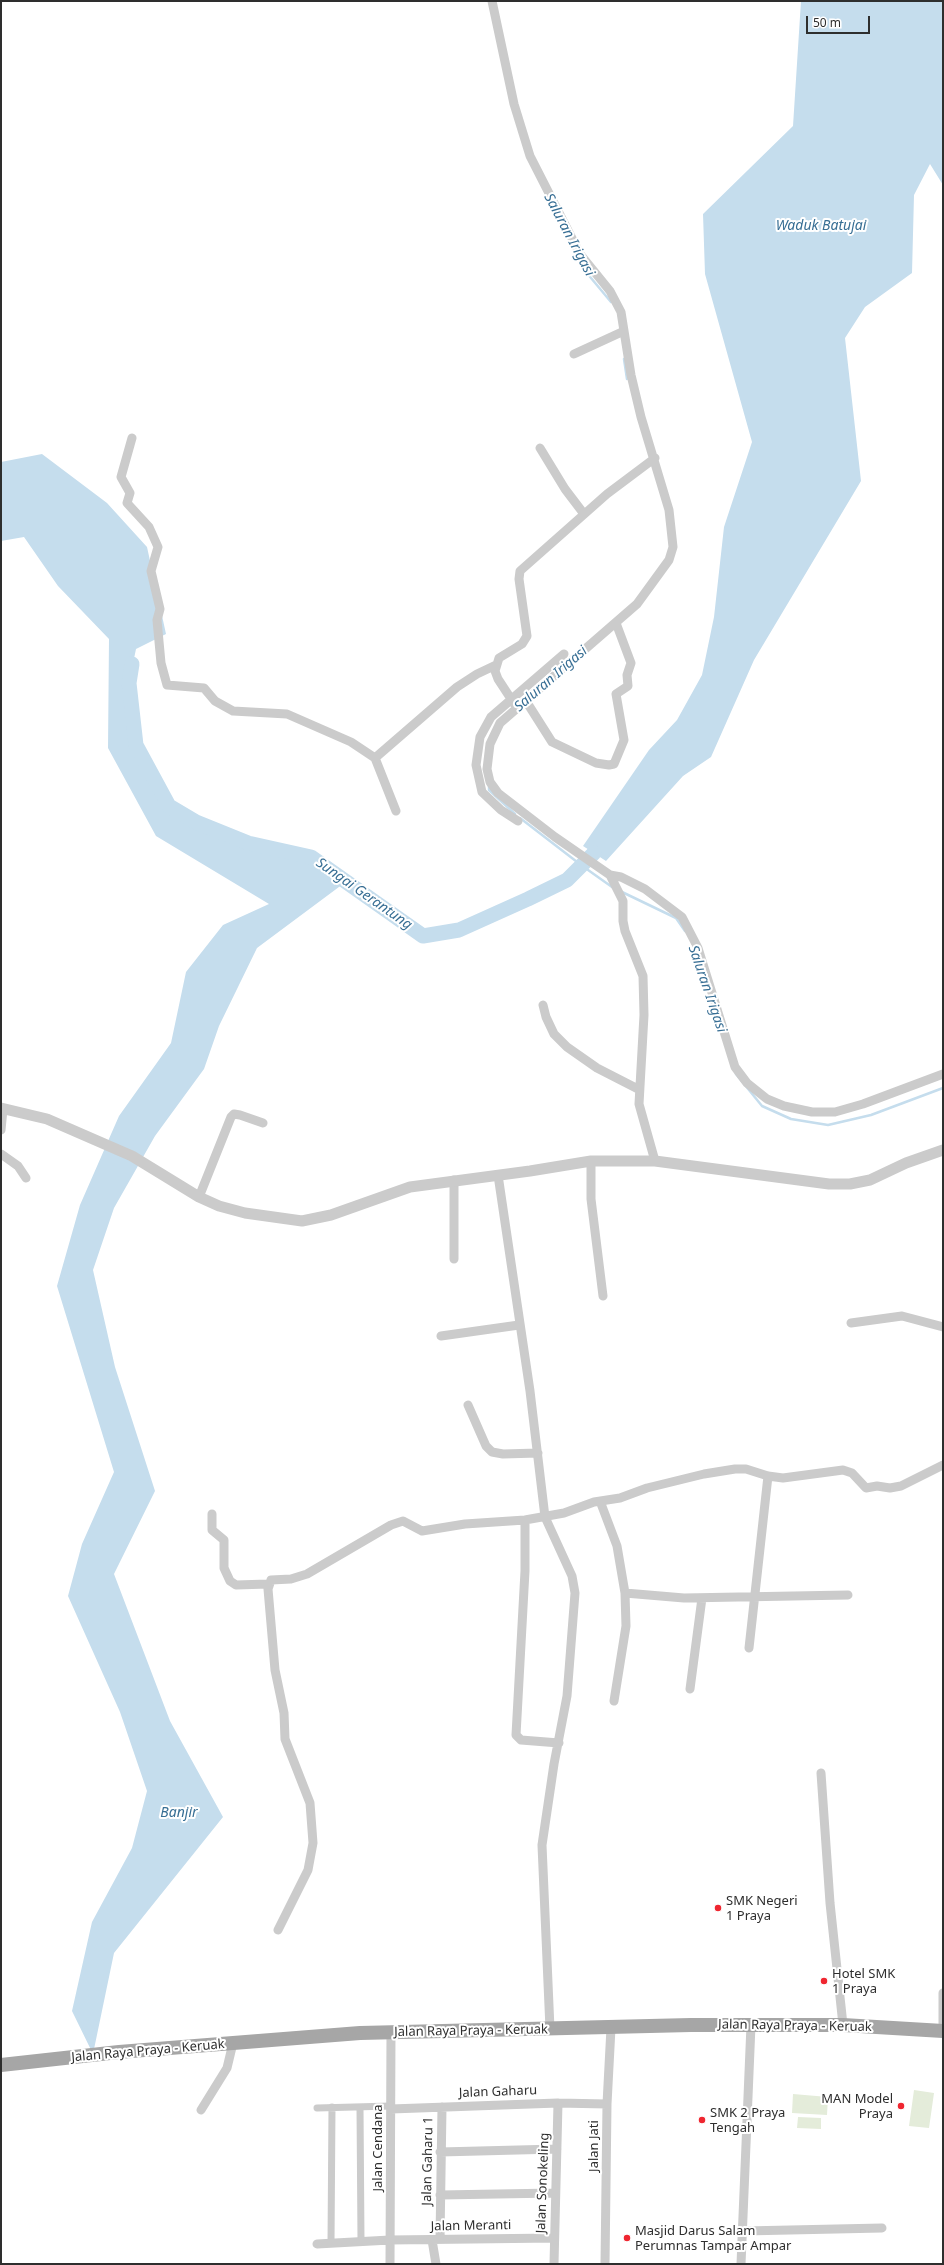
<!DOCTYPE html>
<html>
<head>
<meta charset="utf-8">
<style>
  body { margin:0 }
  #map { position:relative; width:944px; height:2265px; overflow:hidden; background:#fff; font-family:"Noto Sans",sans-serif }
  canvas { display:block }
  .frame { position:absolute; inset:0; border:2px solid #2e2e2e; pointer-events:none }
  .scale { position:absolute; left:806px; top:16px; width:64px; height:18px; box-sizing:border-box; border:2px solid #2e2e2e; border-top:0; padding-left:5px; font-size:12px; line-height:14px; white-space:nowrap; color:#2e2e2e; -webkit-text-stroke:3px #fff; paint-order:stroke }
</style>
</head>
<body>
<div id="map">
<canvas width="944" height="2265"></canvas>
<div class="frame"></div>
<div class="scale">50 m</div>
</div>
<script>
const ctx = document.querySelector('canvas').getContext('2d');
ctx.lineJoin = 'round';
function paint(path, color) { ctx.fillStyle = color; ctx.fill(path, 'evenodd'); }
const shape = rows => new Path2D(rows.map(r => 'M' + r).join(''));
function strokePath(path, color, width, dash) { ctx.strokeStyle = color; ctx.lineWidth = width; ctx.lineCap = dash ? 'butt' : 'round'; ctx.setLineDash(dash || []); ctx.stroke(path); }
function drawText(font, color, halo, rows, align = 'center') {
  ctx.font = font + ' "Noto Sans",sans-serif'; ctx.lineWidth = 4; ctx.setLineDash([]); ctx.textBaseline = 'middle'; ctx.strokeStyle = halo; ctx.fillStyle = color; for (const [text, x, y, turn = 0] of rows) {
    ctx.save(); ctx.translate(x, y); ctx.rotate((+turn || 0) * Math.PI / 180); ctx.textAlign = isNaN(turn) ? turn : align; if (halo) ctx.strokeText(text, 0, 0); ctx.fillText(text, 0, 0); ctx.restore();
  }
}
paint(shape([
  [914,2090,934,2093,929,2128,909,2126],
  [793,2094,828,2097,827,2115,792,2113],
  [798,2117,821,2118,821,2129,797,2128]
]), '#e4ecda');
paint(shape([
  [801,1,943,1,943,185,930,164,914,195,912,273,865,307,845,338,861,481,754,660,711,757,683,776,606,861,583,846,649,750,677,720,702,675,714,617,724,527,752,442,705,274,703,214,793,126],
  [42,454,107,503,147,547,166,634,136,649,129,683,136,745,169,806,196,822,248,843,311,857,347,881,257,948,219,1026,204,1069,155,1136,114,1208,93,1270,115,1367,155,1491,114,1574,170,1721,223,1817,114,1953,93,2054,72,2011,92,1922,132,1848,147,1791,120,1712,68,1596,82,1544,114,1472,57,1286,80,1205,119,1116,171,1043,186,972,223,925,269,904,156,836,108,748,109,639,58,586,24,537,1,541,1,462]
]), '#c5dded');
strokePath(shape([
  [581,261,586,272,611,302],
  [624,359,627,379],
  [489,786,489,790,515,814],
  [520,818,581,865,612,887],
  [622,892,676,918,685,931],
  [736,1074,762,1106,791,1119,828,1125,871,1115,943,1088]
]), '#c5dded', 2.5);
strokePath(shape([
  [132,664,129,683,136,745,169,806,196,822,248,843,311,857,423,936,459,930,528,899,567,880,594,853]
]), '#c5dded', 15);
strokePath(shape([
  [360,2107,361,2241],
  [317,2108,391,2106],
  [331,2243,332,2107]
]), '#cbcbcb', 7);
strokePath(shape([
  [492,1,514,104,530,156,580,254,610,291,621,312,631,375,641,417,669,510,673,547,669,560,637,604,500,723,490,744,487,769,490,782,498,793,555,837,610,875,621,877,645,889,682,917,698,948,735,1067,747,1083,767,1099,784,1106,812,1112,835,1112,863,1104,943,1074],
  [574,354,624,331],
  [132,438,121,477,130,493,127,503,149,527,158,547,151,571,160,609,157,620,161,663,167,685,204,688,215,701,233,711,287,714,351,742,375,758,457,687,477,674,496,665],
  [540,448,565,489,584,514],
  [526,701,552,742,596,763,609,765,614,764,624,740,616,694,628,686,627,675,631,663,616,623],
  [517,708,498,679,495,671,499,658,522,644,527,636,519,579,520,571,607,494,655,458],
  [375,758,396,811],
  [518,821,501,810,482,792,476,765,480,737,491,717,564,654],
  [610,875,623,901,623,921,625,931,643,976,644,1015,639,1104,655,1161],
  [543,1005,546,1017,554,1034,567,1047,597,1068,638,1089],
  [1,1130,3,1109],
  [1,1154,18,1166,26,1178],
  [591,1161,591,1199,603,1296],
  [498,1175,530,1391,545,1517,572,1576,575,1593,567,1696,554,1764,542,1845,550,2029],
  [199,1197,231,1117,234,1114,240,1115,263,1123],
  [454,1259,454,1180],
  [851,1323,902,1316,943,1327],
  [441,1336,519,1325],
  [468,1405,486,1446,492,1452,503,1454,538,1453],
  [600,1501,617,1546,625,1593,626,1626,614,1701],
  [212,1514,212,1530,224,1540,224,1568,230,1581,236,1585,268,1584],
  [525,1520,525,1571,516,1735,521,1740,559,1743],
  [625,1593,684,1598,848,1595],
  [749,1648,768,1476],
  [690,1689,702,1598],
  [821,1773,830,1903,843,2025],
  [278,1930,308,1870,313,1843,310,1803,285,1739,284,1713,275,1670,268,1589,271,1580,291,1579,307,1574,391,1525,403,1521,422,1531,465,1524,525,1520,564,1513,594,1502,620,1498,647,1488,704,1474,735,1469,746,1469,768,1476,783,1478,843,1470,852,1473,866,1488,877,1486,890,1488,901,1486,943,1465],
  [943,2031,943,1993],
  [391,2109,558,2103,607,2104],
  [201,2110,227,2068,233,2043],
  [440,2152,557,2149],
  [440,2195,555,2193],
  [744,2231,882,2228],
  [440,2239,442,2107],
  [432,2240,436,2264],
  [317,2244,390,2240,554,2238],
  [390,2264,391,2032],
  [554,2264,558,2103],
  [605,2264,607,2104,611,2028],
  [741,2264,751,2025]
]), '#cbcbcb', 9);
strokePath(shape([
  [1,1108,47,1119,132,1156,199,1197,219,1206,245,1213,302,1221,331,1215,410,1187,530,1171,591,1161,655,1161,829,1184,850,1184,870,1180,906,1163,943,1150]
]), '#cbcbcb', 11);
strokePath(shape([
  [1,2065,119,2052,360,2033,691,2025,843,2025,943,2031]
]), '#a6a6a6', 14);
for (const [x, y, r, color] of [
  [718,1908,4,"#ef2630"],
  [824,1981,4,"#ef2630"],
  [901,2106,4,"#ef2630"],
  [702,2120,4,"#ef2630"],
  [627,2238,4,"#ef2630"]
]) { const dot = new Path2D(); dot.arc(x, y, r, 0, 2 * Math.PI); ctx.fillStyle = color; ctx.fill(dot); strokePath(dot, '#fff', 1.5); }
drawText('13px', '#2e2e2e', '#fff', [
  ["SMK Negeri",726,1901],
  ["1 Praya",726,1916],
  ["Hotel SMK",832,1974],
  ["1 Praya",832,1989],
  ["MAN Model",893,2099,"right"],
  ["Praya",893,2114,"right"],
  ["SMK 2 Praya",710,2113],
  ["Tengah",710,2128],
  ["Masjid Darus Salam",635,2231],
  ["Perumnas Tampar Ampar",635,2246]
], 'left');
drawText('13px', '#2e2e2e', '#fff', [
  ["Jalan Raya Praya - Keruak",795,2026,1],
  ["Jalan Raya Praya - Keruak",471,2031,-1],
  ["Jalan Raya Praya - Keruak",148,2051,-5],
  ["Jalan Gaharu",498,2092,-2],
  ["Jalan Jati",594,2146,-90],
  ["Jalan Cendana",378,2148,-90],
  ["Jalan Gaharu 1",428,2161,-89],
  ["Jalan Sonokeling",543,2183,-88],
  ["Jalan Meranti",471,2226,-1]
]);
drawText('italic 14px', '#376e94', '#fff', [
  ["Waduk Batujai",821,226],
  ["Saluran Irigasi",569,235,62],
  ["Saluran Irigasi",551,679,-41],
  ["Sungai Gerantung",364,894,35],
  ["Saluran Irigasi",707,989,71],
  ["Banjir",179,1813]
]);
</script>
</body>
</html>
